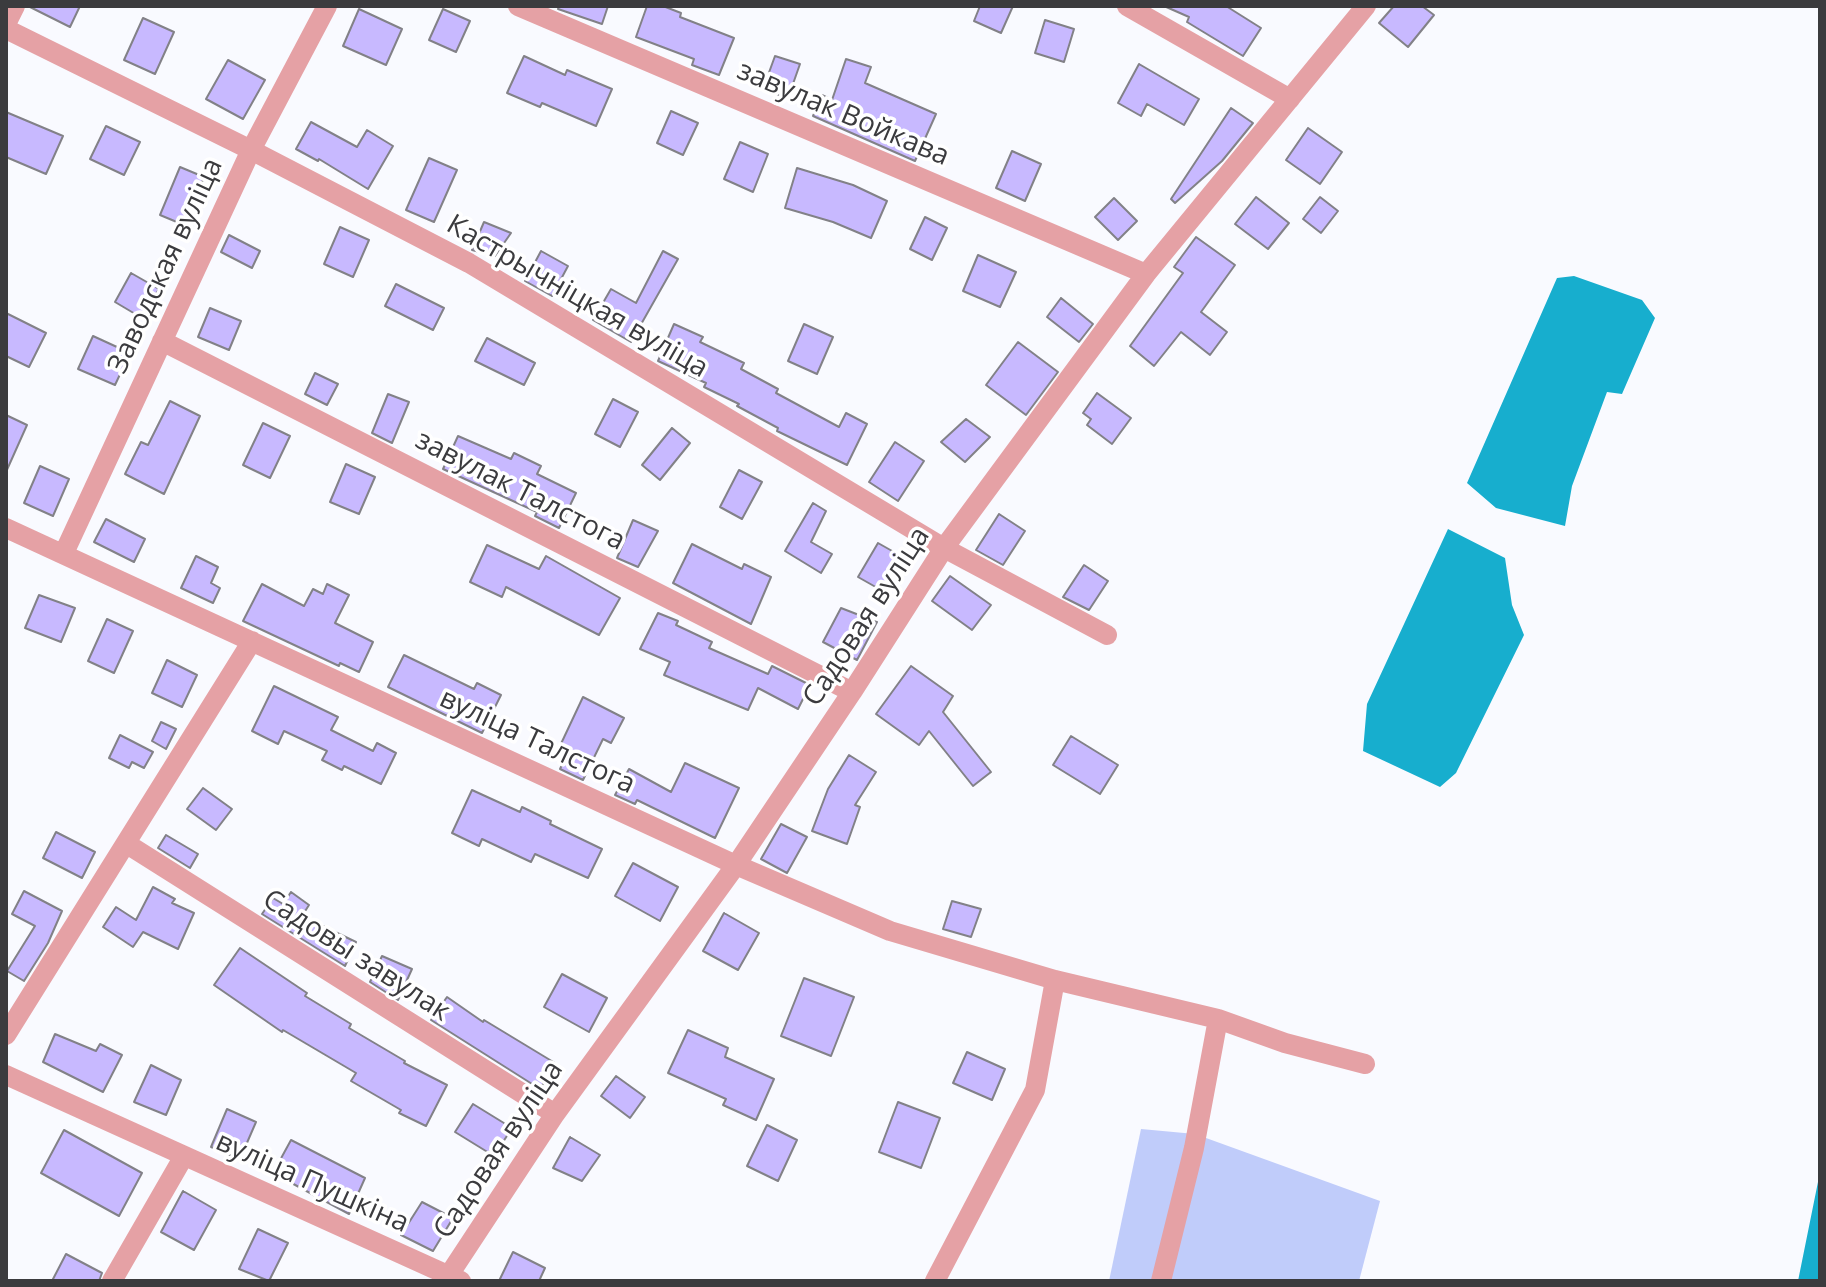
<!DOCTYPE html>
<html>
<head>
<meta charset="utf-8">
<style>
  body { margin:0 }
  #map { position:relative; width:1826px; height:1287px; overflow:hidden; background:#f9faff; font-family:"Open Sans",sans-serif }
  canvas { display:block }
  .frame { position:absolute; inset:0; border:8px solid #3b3b3e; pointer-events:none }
</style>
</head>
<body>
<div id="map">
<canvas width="1826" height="1287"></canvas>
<div class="frame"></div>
</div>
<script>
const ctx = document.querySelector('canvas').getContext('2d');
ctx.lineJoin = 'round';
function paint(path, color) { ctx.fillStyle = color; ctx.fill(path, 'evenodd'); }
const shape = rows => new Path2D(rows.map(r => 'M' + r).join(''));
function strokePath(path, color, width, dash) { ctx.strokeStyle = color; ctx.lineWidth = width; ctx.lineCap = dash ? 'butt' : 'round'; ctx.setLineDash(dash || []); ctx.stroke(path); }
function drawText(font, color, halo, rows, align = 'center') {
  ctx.font = font + ' "Open Sans",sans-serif'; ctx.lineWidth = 7; ctx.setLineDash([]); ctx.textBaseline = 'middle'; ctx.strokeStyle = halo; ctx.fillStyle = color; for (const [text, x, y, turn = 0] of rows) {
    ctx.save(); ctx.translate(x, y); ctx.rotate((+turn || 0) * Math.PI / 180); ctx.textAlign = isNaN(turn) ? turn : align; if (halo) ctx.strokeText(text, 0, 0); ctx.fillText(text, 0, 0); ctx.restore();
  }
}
paint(shape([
  [1141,1129,1195,1134,1380,1201,1359,1281,1109,1281]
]), '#c0ccfa');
paint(shape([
  [1574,276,1642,300,1655,318,1622,394,1607,392,1572,486,1565,526,1496,508,1467,483,1557,278],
  [1448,529,1505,558,1512,605,1524,635,1456,773,1440,787,1363,751,1367,704],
  [1820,1172,1820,1281,1798,1281]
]), '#17aece');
const building = shape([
  [28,6,80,6,70,27,28,6],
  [559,6,608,6,602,24,558,9,559,6],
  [647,6,663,6,681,13,680,17,734,38,719,75,692,65,694,59,636,37,647,6],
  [980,6,1013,6,1001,33,974,21,980,6],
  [1164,6,1226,6,1261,28,1243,56,1187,22,1189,17,1164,6],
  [1394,6,1422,6,1434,15,1408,47,1379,23,1394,6],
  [359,9,402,29,386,65,343,46,359,9],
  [443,9,470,21,456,52,429,40,443,9],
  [143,18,174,32,155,74,124,60,143,18],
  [1045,20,1074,29,1064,62,1035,53,1045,20],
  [524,56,565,75,567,70,612,89,596,126,542,103,540,107,507,93,524,56],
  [775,56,800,64,788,98,763,89,775,56],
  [846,59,871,67,865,83,936,114,915,161,813,116,822,95,832,100,846,59],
  [228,60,265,80,243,119,206,99,228,60],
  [1139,64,1199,99,1184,125,1147,104,1141,116,1118,103,1139,64],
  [1231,108,1253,123,1222,161,1175,203,1171,199,1231,108],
  [671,111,698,123,683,155,657,143,671,111],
  [6,112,63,136,46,174,6,157,6,112],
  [311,122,357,147,367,130,393,146,368,189,319,159,318,161,296,149,311,122],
  [106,126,140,142,124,175,90,159,106,126],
  [1308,128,1342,152,1320,184,1286,160,1308,128],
  [740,142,768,154,753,192,724,179,740,142],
  [1012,151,1041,164,1025,201,996,188,1012,151],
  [429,158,457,170,434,222,406,210,429,158],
  [180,167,204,177,184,225,160,215,180,167],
  [797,168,853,185,887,201,871,238,833,222,785,208,797,168],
  [1256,197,1289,223,1268,249,1235,224,1256,197],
  [1320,197,1338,211,1321,233,1303,219,1320,197],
  [1114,198,1137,221,1118,240,1095,217,1114,198],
  [925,217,947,228,932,260,910,249,925,217],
  [484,222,511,233,495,256,472,250,484,222],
  [340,227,369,240,353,277,324,264,340,227],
  [229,235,260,251,252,268,221,252,229,235],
  [1196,237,1235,265,1201,312,1227,332,1210,355,1181,332,1154,366,1130,346,1183,273,1174,267,1196,237],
  [541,251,568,266,552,296,525,281,541,251],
  [663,251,678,259,631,342,593,320,611,289,636,303,663,251],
  [978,255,1016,272,1000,307,963,291,978,255],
  [131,273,159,289,142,318,115,302,131,273],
  [396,284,444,308,433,330,385,306,396,284],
  [1061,298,1093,324,1079,342,1047,317,1061,298],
  [210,308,241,321,229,350,198,337,210,308],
  [6,313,46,333,29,367,6,356,6,313],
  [674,324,703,337,700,342,744,363,741,369,778,389,776,393,839,427,846,413,867,424,847,465,777,431,778,428,737,406,739,404,704,387,706,383,658,361,674,324],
  [804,324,833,337,817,374,788,361,804,324],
  [93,336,130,353,115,385,78,369,93,336],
  [487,338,535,363,524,385,475,361,487,338],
  [1018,342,1058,372,1026,415,986,385,1018,342],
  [315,373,338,384,327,405,305,394,315,373],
  [1097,393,1131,418,1112,444,1087,425,1091,419,1083,413,1097,393],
  [388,394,409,402,392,443,372,433,388,394],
  [613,399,638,412,620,447,595,434,613,399],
  [170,401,200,416,164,494,125,474,141,442,148,445,170,401],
  [6,415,27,425,6,472,6,415],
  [966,419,990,437,965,462,941,442,966,419],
  [263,423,290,436,270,478,243,465,263,423],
  [672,428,690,443,660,480,642,465,672,428],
  [458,436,511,459,514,453,541,466,537,474,576,493,559,528,535,516,537,512,443,469,458,436],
  [895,442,924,461,898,501,869,482,895,442],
  [346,464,375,477,359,514,330,502,346,464],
  [40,466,69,479,53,516,24,503,40,466],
  [739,470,762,482,742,519,720,507,739,470],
  [813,503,826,511,811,542,832,554,821,573,785,551,813,503],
  [999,514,1025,531,1003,565,976,550,999,514],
  [106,519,145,539,134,562,94,542,106,519],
  [633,520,658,531,638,567,617,558,633,520],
  [878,543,901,556,881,590,858,577,878,543],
  [692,544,742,569,744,564,771,577,751,624,673,583,692,544],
  [487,545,539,569,546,556,620,598,599,635,506,587,502,597,470,582,487,545],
  [196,556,218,567,211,583,220,588,213,603,181,588,196,556],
  [1084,565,1108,581,1089,610,1063,597,1084,565],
  [950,576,991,605,972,630,932,601,950,576],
  [262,584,304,606,313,589,323,594,327,584,349,595,335,623,373,642,359,672,340,663,339,666,243,621,262,584],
  [39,595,75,608,61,642,25,628,39,595],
  [841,608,877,622,857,660,823,642,841,608],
  [658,613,678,621,676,625,712,642,709,648,768,674,772,666,810,685,798,709,758,688,748,710,664,675,670,662,640,649,658,613],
  [107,619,133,631,114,673,88,661,107,619],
  [404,655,474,689,477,683,501,695,482,733,388,687,404,655],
  [167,660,197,675,182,707,152,693,167,660],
  [911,666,953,696,943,712,991,772,973,786,929,731,919,745,876,714,911,666],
  [274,686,338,717,331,730,373,751,377,743,396,753,381,784,344,766,342,770,322,760,327,751,284,731,278,744,252,731,274,686],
  [583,697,624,718,611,743,603,739,583,780,560,769,568,752,559,748,583,697],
  [161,722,176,729,166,749,152,741,161,722],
  [120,735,153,752,144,768,132,762,129,768,109,758,120,735],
  [1071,736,1118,765,1100,794,1053,765,1071,736],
  [849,755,876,772,855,805,860,807,847,844,812,831,828,789,849,755],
  [685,763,739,788,715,838,637,800,635,804,615,795,629,769,671,792,685,763],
  [203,788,232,809,216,830,187,809,203,788],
  [472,790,520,812,522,807,551,821,550,824,602,849,588,878,535,854,531,862,482,839,479,846,452,833,472,790],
  [781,824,807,837,787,873,761,859,781,824],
  [56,832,95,852,82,878,43,858,56,832],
  [166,835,198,854,190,868,158,848,166,835],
  [633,863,678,887,660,921,615,896,633,863],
  [153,887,175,899,172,903,194,913,178,949,143,932,133,947,103,927,116,907,136,920,153,887],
  [24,891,62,911,48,943,24,981,7,971,35,926,12,914,24,891],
  [291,892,309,905,302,916,356,942,345,966,262,914,273,898,283,904,291,892],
  [952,901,981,909,971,937,943,929,952,901],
  [724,913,759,933,738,970,703,951,724,913],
  [240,948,307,993,305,996,351,1024,349,1028,405,1061,404,1063,447,1085,426,1126,399,1113,401,1110,351,1081,356,1073,283,1030,282,1032,214,985,240,948],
  [382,956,412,969,398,1000,370,982,382,956],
  [562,974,607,998,589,1032,544,1007,562,974],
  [804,978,854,997,831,1056,781,1036,804,978],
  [447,997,483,1022,484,1020,555,1063,540,1089,431,1020,447,997],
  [688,1030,728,1048,725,1057,774,1079,756,1120,723,1105,726,1099,668,1073,688,1030],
  [55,1034,96,1051,100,1044,122,1055,103,1092,43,1062,55,1034],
  [967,1052,1005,1069,992,1100,953,1083,967,1052],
  [151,1065,181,1080,166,1115,134,1102,151,1065],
  [616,1076,645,1097,630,1118,601,1096,616,1076],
  [898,1102,940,1118,921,1168,879,1152,898,1102],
  [473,1104,512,1128,494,1156,455,1132,473,1104],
  [227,1109,256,1122,240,1159,211,1147,227,1109],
  [767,1125,797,1140,778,1181,747,1166,767,1125],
  [64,1130,142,1173,119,1216,41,1173,64,1130],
  [570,1137,600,1155,582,1181,553,1168,570,1137],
  [291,1140,365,1178,349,1214,273,1173,291,1140],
  [183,1191,216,1210,194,1250,161,1232,183,1191],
  [422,1202,453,1218,433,1251,401,1235,422,1202],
  [258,1229,288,1243,269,1281,239,1269,258,1229],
  [513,1252,545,1268,539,1281,499,1281,513,1252],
  [66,1254,102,1273,99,1281,52,1281,66,1254]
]);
paint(building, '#c8b9ff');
strokePath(building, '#828187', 2);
strokePath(shape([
  [518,6,1146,274],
  [1127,6,1290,99],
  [6,24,15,6],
  [6,29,251,150,469,263,944,548,1107,635],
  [162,341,852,692],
  [6,528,736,865,890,931,1055,980,1218,1019,1285,1043,1365,1064],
  [64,553,251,150,327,6],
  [127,844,555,1114],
  [6,1035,252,641],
  [6,1075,461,1281],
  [112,1281,184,1156],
  [445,1281,555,1114,736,865,852,692,944,548,1146,274,1366,6],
  [935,1281,1035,1090,1055,980],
  [1161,1281,1194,1148,1218,1019]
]), '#e5a1a5', 20);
drawText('28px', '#3b3b3e', '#fff', [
  ["завулак Войкава",843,114,23],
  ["Заводская вуліца",166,266,-65],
  ["Кастрычніцкая вуліца",577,297,30],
  ["завулак Талстога",520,491,27],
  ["Садовая вуліца",867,617,-57],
  ["вуліца Талстога",537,742,25],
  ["Садовы завулак",356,956,33],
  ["Садовая вуліца",499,1150,-56],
  ["вуліца Пушкіна",312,1183,24]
]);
</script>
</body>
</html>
